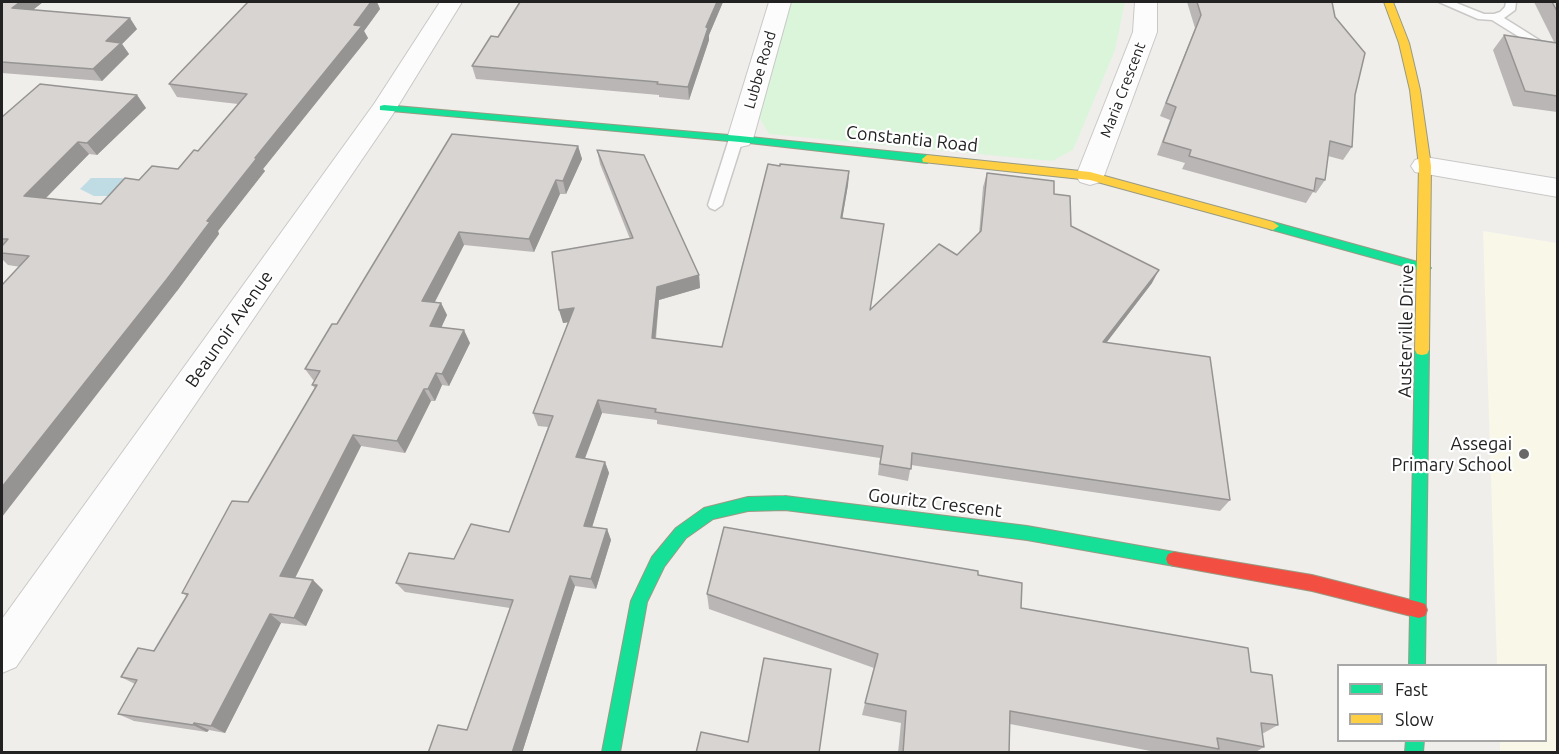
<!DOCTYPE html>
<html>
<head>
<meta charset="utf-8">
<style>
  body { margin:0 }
  #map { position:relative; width:1559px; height:754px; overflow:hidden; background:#f0eeeb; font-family:Ubuntu,sans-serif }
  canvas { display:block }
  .frame { position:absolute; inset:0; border:3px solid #222; pointer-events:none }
  .legend { position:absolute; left:1337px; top:664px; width:210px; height:78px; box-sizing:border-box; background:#fff; border:2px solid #a7a7a7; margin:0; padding:8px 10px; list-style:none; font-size:18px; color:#222 }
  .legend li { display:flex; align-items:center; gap:12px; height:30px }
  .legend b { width:30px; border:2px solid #a7a7a7 }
</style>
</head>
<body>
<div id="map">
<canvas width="1559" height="754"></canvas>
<div class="frame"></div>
<ul class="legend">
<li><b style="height:8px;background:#16e098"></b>Fast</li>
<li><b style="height:8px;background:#ffcf43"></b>Slow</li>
</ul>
</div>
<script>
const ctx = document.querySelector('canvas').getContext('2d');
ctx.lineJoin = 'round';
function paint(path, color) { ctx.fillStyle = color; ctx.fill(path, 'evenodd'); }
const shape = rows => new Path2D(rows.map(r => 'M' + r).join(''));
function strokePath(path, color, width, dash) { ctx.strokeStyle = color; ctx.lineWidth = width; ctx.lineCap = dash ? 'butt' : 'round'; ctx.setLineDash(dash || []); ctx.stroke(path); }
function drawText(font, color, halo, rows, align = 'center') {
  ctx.font = font + ' Ubuntu,sans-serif'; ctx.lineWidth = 4.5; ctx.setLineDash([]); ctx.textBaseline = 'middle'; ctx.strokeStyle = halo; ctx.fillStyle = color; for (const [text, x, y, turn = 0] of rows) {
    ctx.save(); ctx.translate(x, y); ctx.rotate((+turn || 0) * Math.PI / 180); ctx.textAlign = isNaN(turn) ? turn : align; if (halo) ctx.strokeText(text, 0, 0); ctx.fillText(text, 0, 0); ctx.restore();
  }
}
paint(shape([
  [1483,231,1557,243,1557,752,1500,752,1500,741,1546,740,1546,666,1497,665]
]), '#f8f7e8');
paint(shape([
  [791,2,1125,2,1115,50,1073,150,1052,161,769,134,759,117]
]), '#daf5da');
paint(shape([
  [91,178,122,178,133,183,113,196,94,196,80,189]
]), '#bfdbe3');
const lane = shape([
  [1439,2,1454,2,1484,14,1494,14,1500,12,1505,7,1506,2,1516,2,1515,10,1504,18,1555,50,1549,54,1545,53,1492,20,1478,19,1439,2],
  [736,135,743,139,722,205,715,210,710,208,708,205,729,139,736,135]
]);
const street = shape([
  [440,2,462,2,393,114,16,667,2,673,2,619,374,104,440,2],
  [769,2,791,2,753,139,749,145,740,147,731,145,727,139,769,2],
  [1135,2,1157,2,1157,32,1104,176,1100,182,1090,185,1080,182,1076,176,1133,32,1135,2],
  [1425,157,1558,179,1558,197,1415,172,1411,166,1415,160,1425,157]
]);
const fast = shape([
  [384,105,740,136,927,155,932,159,927,163,740,142,380,110,380,106,384,105],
  [1273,222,1425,264,1431,268,1425,272,1269,229,1267,226,1273,222],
  [1422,345,1427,346,1429,350,1425,666,1409,666,1415,350,1417,346,1422,345],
  [785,496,1027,526,1174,552,1180,554,1182,559,1180,564,1174,566,1027,540,785,510,748,511,713,519,686,538,664,567,647,602,620,752,602,752,631,601,652,557,676,528,704,508,748,497,785,496],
  [1406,740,1424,740,1423,752,1405,752,1406,740]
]);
const slow = shape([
  [1384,2,1393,2,1409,43,1420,90,1431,166,1429,350,1427,354,1422,355,1417,354,1415,350,1419,166,1410,90,1399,43,1384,2],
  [927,155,1090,172,1273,222,1279,226,1273,230,1090,180,923,162,922,159,927,155]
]);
const jam = shape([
  [1174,552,1312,575,1419,602,1425,604,1427,610,1425,616,1419,618,1312,591,1174,566,1168,564,1166,559,1168,554,1174,552]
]);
strokePath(lane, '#c9c8c7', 3);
strokePath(street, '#c9c8c7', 2);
strokePath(fast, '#999a82', 2);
strokePath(slow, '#999a82', 2);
strokePath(jam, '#999a82', 2);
paint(lane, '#fdfcfc');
paint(street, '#fdfcfc');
paint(fast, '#16e098');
paint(slow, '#ffcf43');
paint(jam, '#f24e42');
paint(shape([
  [2,2,43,2,33,10,137,29,122,44,129,54,102,81,2,73],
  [248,2,377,2,380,9,364,31,368,38,263,169,265,171,218,231,219,234,177,291,8,265,2,259,2,117,137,95,146,108,97,155,89,154,46,198,101,204,139,180,178,169,198,151,238,104,177,97,169,84],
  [520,2,723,2,709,35,709,40,689,100,659,97,659,95,476,79,472,66,498,37],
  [1187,2,1332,2,1335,17,1355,95,1352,147,1343,160,1328,156,1325,180,1316,193,1313,192,1306,203,1182,169,1185,163,1157,155,1170,120,1160,116,1195,28],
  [1534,2,1557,2,1557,112,1513,106,1493,50,1504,35,1554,42],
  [452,134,578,146,582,159,566,194,560,194,534,252,464,245,435,302,441,303,447,315,441,328,470,343,449,386,442,385,435,401,431,401,405,453,361,446,295,578,313,580,323,590,306,626,281,623,225,733,209,730,207,732,134,721,118,714,135,684,121,677,154,651,187,596,182,593,248,502,315,388,312,385,314,381,305,369,337,324],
  [597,150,699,275,700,288,659,300,656,339,722,347,849,171,848,185,842,219,870,310,957,255,979,234,983,187,987,173,1054,194,1071,226,1152,283,1106,343,1230,500,1220,511,911,465,908,481,878,475,880,458,657,424,657,420,602,413,584,459,605,462,609,473,592,527,607,529,611,540,596,589,575,586,522,753,428,753,467,730,510,608,405,592,396,583,454,559,509,532,548,427,538,426,533,413,568,322,563,323,630,239,600,164],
  [978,575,1021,608,1251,672,1278,725,1262,734,1264,747,1254,753,1161,753,1010,724,1009,753,898,753,901,723,862,715,874,668,709,609,707,594]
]), '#b9b6b5');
paint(shape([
  [20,2,43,2,21,19,12,8],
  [371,2,377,2,380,9,364,31,368,38,263,169,265,171,218,231,219,234,177,291,2,517,2,487,207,221],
  [717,2,723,2,709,35,709,40,689,100,688,87,706,27],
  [130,18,137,29,122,44,129,54,102,81,93,69,106,41],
  [137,95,146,108,97,155,87,143],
  [78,142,89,154,36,208,24,196],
  [578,146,582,159,566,194,563,181],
  [849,171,848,185,840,232,841,218],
  [556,180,560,194,534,252,529,239],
  [459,232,464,245,429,313,422,301],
  [1159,270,1152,283,1097,355,1103,342],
  [699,275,700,288,659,300,654,351,652,338,657,287],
  [441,303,447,315,436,339,430,326],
  [574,308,578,321,563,323,559,310],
  [464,330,470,343,449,386,442,374],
  [436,373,442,385,435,401,428,389],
  [424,389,431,401,405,453,397,441],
  [598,400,602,413,581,469,576,457],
  [353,435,361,446,291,586,280,576],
  [605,462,609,473,589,537,584,526],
  [607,529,611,540,596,589,591,579],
  [570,576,575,586,522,753,512,753],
  [313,580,323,590,306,626,294,618],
  [270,614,281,623,225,733,211,726],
  [194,723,209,730,207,732,193,725]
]), '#969493');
const building = shape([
  [2,2,20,2,12,8,130,18,106,41,121,43,93,69,2,62,2,2],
  [248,2,371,2,354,25,362,26,255,158,257,158,207,221,210,222,167,279,2,487,2,285,29,256,2,253,2,246,8,239,2,239,2,117,40,84,137,95,87,143,78,142,24,196,101,204,125,178,139,180,152,166,178,169,194,150,198,151,247,94,169,84,248,2],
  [520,2,717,2,706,27,708,28,688,87,657,84,658,82,472,66,491,36,498,37,520,2],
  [1197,2,1332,2,1335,17,1365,53,1355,95,1352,147,1330,141,1325,180,1316,178,1314,191,1189,156,1191,150,1163,142,1176,107,1166,103,1201,15,1197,2],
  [1552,2,1557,2,1557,11,1552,2],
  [1504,35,1557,43,1557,96,1525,91,1504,35],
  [452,134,578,146,563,181,556,180,529,239,459,232,422,301,441,303,430,326,464,330,442,374,436,373,428,389,424,389,397,441,353,435,280,576,313,580,294,618,270,614,211,726,194,723,193,725,118,714,137,680,121,677,138,648,154,651,188,594,182,593,232,501,248,502,317,385,312,385,320,371,305,369,332,324,337,324,452,134],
  [597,150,644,155,699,275,657,287,652,338,722,347,768,164,780,166,780,164,849,171,841,218,884,224,870,310,939,244,957,255,981,231,987,173,1054,181,1054,194,1070,196,1071,226,1159,270,1103,342,1210,357,1230,500,912,453,911,469,880,464,883,446,655,412,656,409,598,400,576,457,605,462,584,526,607,529,591,579,570,576,512,753,428,753,438,725,467,730,513,600,396,583,409,553,454,559,471,524,509,532,553,416,533,413,574,308,559,310,552,252,633,238,597,150],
  [724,527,978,571,978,575,1022,583,1021,608,1248,648,1251,672,1272,675,1278,725,1261,723,1264,747,1217,738,1219,749,1010,711,1009,753,903,753,906,711,865,703,878,654,707,594,724,527],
  [764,658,831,669,819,753,696,753,701,732,748,742,764,658]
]);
paint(building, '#d7d4d2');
strokePath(building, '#969493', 1.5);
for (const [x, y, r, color] of [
  [1524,454,6,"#6a6968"]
]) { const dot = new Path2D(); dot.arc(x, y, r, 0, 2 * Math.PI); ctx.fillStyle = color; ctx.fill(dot); strokePath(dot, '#fff', 2); }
drawText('15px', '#222', '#fff', [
  ["Lubbe Road",760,70,-74],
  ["Maria Crescent",1123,90,-69]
]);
drawText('18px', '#222', '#fff', [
  ["Constantia Road",912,139,6],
  ["Beaunoir Avenue",229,329,-55],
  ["Austerville Drive",1406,331,-89],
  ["Gouritz Crescent",935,503,7]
]);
drawText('18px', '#222', '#fff', [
  ["Assegai",1512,444],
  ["Primary School",1512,465]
], 'right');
</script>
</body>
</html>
